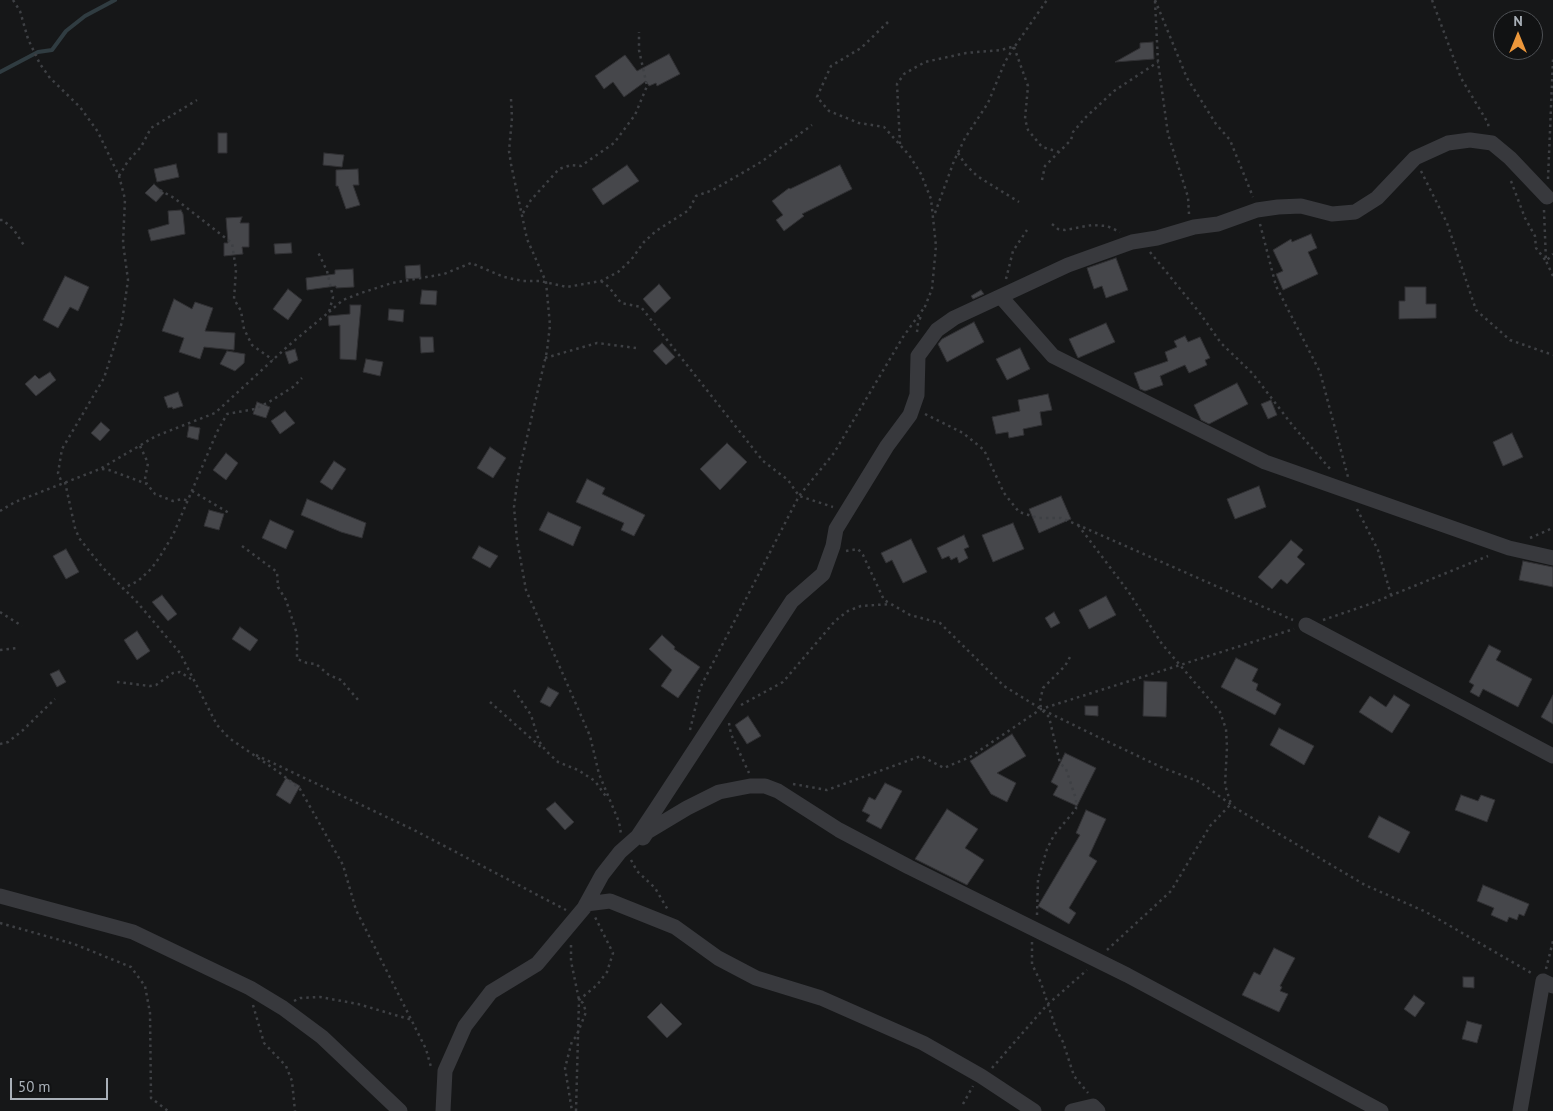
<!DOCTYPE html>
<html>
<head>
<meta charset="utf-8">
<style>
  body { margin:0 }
  #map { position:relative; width:1553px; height:1111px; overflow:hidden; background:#161718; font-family:"PT Sans",sans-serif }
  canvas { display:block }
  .north { position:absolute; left:1493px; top:10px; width:50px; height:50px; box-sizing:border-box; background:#111213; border:1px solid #4e5155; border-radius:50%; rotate:0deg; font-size:14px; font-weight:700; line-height:20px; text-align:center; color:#a9b0b8 }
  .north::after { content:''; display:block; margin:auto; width:18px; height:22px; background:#ec973b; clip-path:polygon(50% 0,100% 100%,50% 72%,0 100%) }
  .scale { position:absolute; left:10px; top:1078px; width:98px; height:22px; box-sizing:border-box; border:2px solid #a9b0b8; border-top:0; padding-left:6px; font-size:15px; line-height:18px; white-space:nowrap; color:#a9b0b8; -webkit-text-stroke:4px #111213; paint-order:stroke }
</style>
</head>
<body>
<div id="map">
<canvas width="1553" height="1111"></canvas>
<div class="north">N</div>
<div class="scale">50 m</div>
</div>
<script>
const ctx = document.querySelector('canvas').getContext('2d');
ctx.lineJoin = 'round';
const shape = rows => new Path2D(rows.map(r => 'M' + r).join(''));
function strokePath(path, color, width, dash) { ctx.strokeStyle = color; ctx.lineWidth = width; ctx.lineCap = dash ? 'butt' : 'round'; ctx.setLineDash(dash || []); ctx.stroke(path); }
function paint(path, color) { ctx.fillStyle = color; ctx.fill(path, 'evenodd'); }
strokePath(shape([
  [0,72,38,52,52,50,66,31,85,16,115,0]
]), '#303c41', 4);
const building = shape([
  [1153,42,1154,59,1115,62,1140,48,1140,43,1153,42],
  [669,54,680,74,657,86,656,83,649,86,646,81,624,97,613,82,604,89,595,76,625,55,637,71,669,54],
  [218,133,227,133,227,153,218,153,218,133],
  [324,153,344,155,342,167,323,165,324,153],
  [176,164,179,177,157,182,154,169,176,164],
  [627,165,639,181,603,205,592,189,627,165],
  [840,165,852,189,802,214,804,216,784,231,776,220,783,215,772,201,789,188,790,189,840,165],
  [358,169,359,185,353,185,360,205,346,209,338,186,336,186,336,170,358,169],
  [154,184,164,193,156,202,145,193,154,184],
  [181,210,183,214,185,234,151,241,148,230,169,224,168,211,181,210],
  [242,217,240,223,249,223,249,247,242,247,243,254,224,256,224,243,228,243,226,218,242,217],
  [1311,234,1317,248,1308,252,1318,274,1283,290,1276,274,1283,271,1273,250,1291,239,1292,242,1311,234],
  [291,243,292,253,275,254,274,244,291,243],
  [1116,258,1128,290,1106,298,1102,286,1094,289,1087,268,1116,258],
  [420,265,421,278,406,279,405,266,420,265],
  [353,269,354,287,336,288,336,286,307,290,306,278,335,274,335,270,353,269],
  [65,276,89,287,78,311,70,307,58,328,43,320,65,276],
  [659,284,671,298,655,313,643,299,659,284],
  [1405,287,1426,287,1426,304,1436,304,1436,318,1399,319,1399,301,1405,301,1405,287],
  [288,289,302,300,288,320,273,309,288,289],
  [422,290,437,291,436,305,420,304,422,290],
  [981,290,984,294,973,299,971,296,981,290],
  [174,299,192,309,195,302,213,308,205,331,235,333,234,350,204,347,200,359,179,352,184,338,162,331,174,299],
  [350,305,361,305,356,360,340,359,340,325,329,326,328,316,350,314,350,305],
  [389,309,404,310,403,322,388,320,389,309],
  [974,322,984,342,947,362,938,344,942,339,974,322],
  [1106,323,1115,342,1078,358,1069,339,1106,323],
  [1185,336,1188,342,1200,337,1210,358,1205,360,1207,365,1189,373,1185,365,1160,376,1163,385,1145,391,1140,389,1134,373,1168,361,1165,352,1177,347,1174,341,1185,336],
  [420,337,433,337,434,352,421,353,420,337],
  [662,343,675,357,666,365,653,351,662,343],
  [1020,348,1030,369,1007,380,996,359,1020,348],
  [295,349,298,360,289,364,285,352,295,349],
  [227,351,245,354,244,363,235,371,220,364,227,351],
  [366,359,383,362,380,376,363,372,366,359],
  [50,372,56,380,36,396,25,384,35,375,39,379,50,372],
  [1237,383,1248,404,1209,424,1201,420,1194,405,1237,383],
  [178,392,183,406,173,409,172,407,168,408,164,397,178,392],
  [1048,394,1052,410,1040,412,1042,425,1023,429,1024,435,1009,438,1008,432,996,434,992,417,1020,411,1018,400,1048,394],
  [1271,400,1277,415,1268,419,1261,404,1271,400],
  [257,402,270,407,266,418,253,414,257,402],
  [285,411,295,423,280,434,271,421,285,411],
  [101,422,110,430,100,441,91,433,101,422],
  [189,426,200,428,198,440,187,437,189,426],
  [1512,433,1523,457,1503,466,1493,442,1512,433],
  [727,443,747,462,720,490,700,469,727,443],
  [490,447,506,458,493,478,477,468,490,447],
  [226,453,238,463,226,480,213,470,226,453],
  [334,461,346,469,332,490,320,482,334,461],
  [587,479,605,488,602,494,645,515,634,536,621,530,624,523,576,502,587,479],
  [1259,486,1266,507,1235,519,1227,499,1259,486],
  [1061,496,1071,519,1039,533,1029,509,1061,496],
  [307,499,366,523,362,538,341,532,301,515,307,499],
  [209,510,224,514,219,530,204,526,209,510],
  [548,512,581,527,573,546,539,530,548,512],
  [270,520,294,531,286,549,262,538,270,520],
  [1013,523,1024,549,993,562,982,535,1013,523],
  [964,535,969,547,964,549,968,558,959,563,957,557,951,560,949,556,942,559,937,548,964,535],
  [911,539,927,572,903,583,892,560,886,563,881,553,911,539],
  [1291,540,1303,550,1297,557,1305,564,1287,584,1281,579,1272,589,1258,577,1291,540],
  [479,546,498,556,490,568,472,558,479,546],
  [66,549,79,572,66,579,53,556,66,549],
  [1523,561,1553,567,1553,587,1519,580,1523,561],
  [162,595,177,614,168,621,152,602,162,595],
  [1106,596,1116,615,1089,629,1079,610,1106,596],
  [1054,612,1060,623,1051,628,1045,618,1054,612],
  [240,627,258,640,250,651,232,639,240,627],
  [137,631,150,651,137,660,124,640,137,631],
  [662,635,675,647,674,649,700,667,678,698,661,686,672,670,649,649,662,635],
  [1489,645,1501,651,1496,660,1532,679,1518,707,1483,689,1479,697,1470,692,1474,685,1469,682,1489,645],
  [1236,658,1258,669,1252,681,1258,684,1256,690,1281,704,1275,715,1221,687,1236,658],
  [59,670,66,682,57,687,50,674,59,670],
  [1144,681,1167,682,1166,717,1143,716,1144,681],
  [548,687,559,693,550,707,540,702,548,687],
  [1394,695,1410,705,1392,733,1359,712,1370,696,1386,707,1394,695],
  [1553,695,1553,724,1541,717,1553,695],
  [1085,706,1098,706,1098,716,1085,715,1085,706],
  [748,716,761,736,747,744,735,725,748,716],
  [1279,728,1314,746,1304,765,1270,745,1279,728],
  [1012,734,1026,756,997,773,1016,783,1007,802,991,794,970,761,1012,734],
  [1065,753,1096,768,1077,806,1053,795,1058,786,1051,782,1065,753],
  [286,778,300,786,290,804,276,795,286,778],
  [885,783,902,791,881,829,866,821,870,815,862,811,869,797,875,800,885,783],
  [1461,795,1478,801,1481,795,1495,800,1487,822,1455,810,1461,795],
  [555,802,574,822,565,830,546,809,555,802],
  [947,809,978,829,965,848,984,860,967,885,915,859,947,809],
  [1086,810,1106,819,1089,856,1097,861,1069,908,1076,913,1069,924,1038,906,1080,835,1076,833,1086,810],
  [1379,816,1410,832,1399,853,1368,837,1379,816],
  [1483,885,1529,904,1524,916,1519,914,1517,920,1509,917,1507,922,1491,915,1494,908,1477,901,1483,885],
  [1274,948,1295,958,1280,986,1282,987,1280,991,1288,994,1279,1012,1242,995,1254,972,1260,975,1274,948],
  [1463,977,1474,977,1474,988,1463,987,1463,977],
  [1414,995,1425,1003,1415,1017,1404,1009,1414,995],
  [661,1003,682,1024,667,1038,647,1017,661,1003],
  [1467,1021,1482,1025,1477,1043,1462,1039,1467,1021]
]);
paint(building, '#46474b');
strokePath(building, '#313134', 1);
strokePath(shape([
  [13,0,20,11,28,39,40,64,50,78,80,107,98,132,119,176,125,199,123,243,128,280,122,322,104,378,62,449,58,473,62,483],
  [1155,0,1187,78,1216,124,1230,140,1253,197],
  [1432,0,1461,78,1488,123,1489,130],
  [1155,1,1158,62,1168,134,1188,197,1189,214],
  [888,22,861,48,831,66,817,97,829,111,859,123,884,127,909,155,921,174,931,199,936,246,932,289,924,309],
  [1014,47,1028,86,1025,119,1028,130,1042,147,1059,152],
  [511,99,512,118,509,151,511,164,527,239,546,282,550,325,547,351,518,476,514,507,517,540,526,590,590,736,599,774,619,822,621,834],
  [900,144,897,84,904,74,925,62,966,53,1001,50,1015,46,1047,0],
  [958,153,965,164,977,176,1019,202],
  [1421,171,1447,223,1476,310,1510,340,1553,355],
  [119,176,128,161,141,147,151,128,197,100],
  [1548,179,1553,59],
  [1042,180,1045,166,1071,140,1073,132,1086,117,1114,91,1158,62],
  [1511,181,1525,218,1535,236,1536,248,1546,261,1553,254],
  [160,190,174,198,232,243,236,270,234,299,241,311,244,329,252,345,273,360],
  [1544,210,1546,261,1553,276],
  [523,213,531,200,559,169,571,165,581,166,614,143,635,115,647,86,639,50,639,32],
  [935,213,954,161,965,138,988,103,1005,62,1014,47],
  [0,220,3,220,14,230,25,247],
  [1052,224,1058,229,1065,230,1092,225,1107,226,1120,232],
  [1260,224,1276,286,1320,372,1348,477],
  [1150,252,1199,312,1221,343,1253,374,1293,426,1331,470],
  [1006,279,1013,251,1027,230],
  [601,281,609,287,621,303,641,307,763,461,788,480,799,496,833,507],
  [329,312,343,300,361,293,392,283,444,274,471,263,504,277,523,281,540,281,567,287,601,281,618,272,631,260,644,242,656,231,689,210,696,196,713,190,761,162,812,125],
  [917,332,918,323,922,314],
  [545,358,597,343,636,348],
  [925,414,963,433,984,450,1004,493,1019,512,1038,518,1061,518,1078,525,1293,620],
  [140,446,148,463,145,479,147,484],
  [102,469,109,470,147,484,155,494,173,501,183,499,188,501],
  [65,482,75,528,79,538,103,568,137,602,180,653,217,725,229,738,280,773,300,789,343,865,356,910,426,1049,431,1067],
  [192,491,229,513],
  [1357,509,1378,550,1391,595],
  [0,511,15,502,100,469,156,436,215,413,288,346,329,312,333,297,327,271,317,250],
  [1078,525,1128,591,1162,644,1220,712,1226,729,1227,747,1225,785,1231,804,1210,826,1171,891,1107,950],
  [1530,538,1553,528],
  [242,546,277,572,278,587,286,600,297,634,297,659,307,663,316,664,329,675,341,680,359,701],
  [846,551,858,549,863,555,884,600,910,615,940,623,1004,686,1041,709,1096,736,1163,768,1200,782,1237,809,1365,885,1426,912,1533,974],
  [122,589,138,581,151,569,159,558,173,535,217,432,227,414,255,409,269,402,293,387,302,378],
  [0,612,22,626],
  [1323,620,1370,604,1488,556],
  [0,650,18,648],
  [117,682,150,686,156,685,173,673,180,672,191,679],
  [514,690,531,715,539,741,546,751,558,762,578,770,595,781,607,798],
  [490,702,543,749],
  [741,705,783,682,835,621,848,611,861,606,891,604],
  [729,723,731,734,749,773],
  [690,730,700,688,799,496,834,453,903,337,924,308],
  [0,744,8,742,22,731,55,699],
  [256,755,414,830,566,910],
  [793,784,827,790,921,756,944,768,970,757,1041,709,1294,629],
  [631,860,637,871,655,888,668,910],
  [1037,915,1038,879,1047,849,1054,835,1076,809,1076,799,1066,769,1060,763,1049,717,1041,709,1040,701,1043,688,1065,666,1070,657],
  [0,923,74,944,131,967,145,986,150,1013,151,1098,168,1111],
  [1032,942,1032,964,1041,983,1056,1029,1063,1042,1074,1076,1088,1093],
  [571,945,571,961,579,1000,583,1003,586,1012,576,1037,572,1041,565,1068,572,1111],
  [1546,969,1553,941],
  [294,1001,300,998,320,997,358,1004,412,1020],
  [253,1005,264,1043,286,1066,292,1081,295,1111],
  [992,1068,1047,1005,1087,970],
  [963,1104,973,1086],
  [576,1111,579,1000,597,985,607,972,613,953,595,917]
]), '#3e4044', 2.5, [2.5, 4]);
strokePath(shape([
  [1001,297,1053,356,1265,462,1509,548,1553,558],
  [1306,625,1553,756],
  [643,838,647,832,687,808,719,792,750,786,765,786,778,791,839,830,909,867,1127,975,1381,1111],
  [0,896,133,932,250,988,283,1008,322,1037,400,1111],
  [586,904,610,901,675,927,718,958,756,978,821,998,923,1043,981,1076,1034,1111],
  [443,1111,445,1071,465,1026,491,992,537,964,584,908,602,875,620,852,638,836,656,809,792,601,823,574,833,546,836,529,887,446,910,415,917,395,918,356,937,330,954,318,1068,265,1132,242,1157,238,1194,227,1218,224,1257,210,1278,207,1301,206,1332,214,1355,212,1377,198,1415,158,1448,143,1470,140,1492,143,1510,158,1547,197],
  [1072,1111,1093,1106,1098,1111],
  [1520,1111,1543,981,1553,986]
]), '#38393d', 15);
</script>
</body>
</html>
